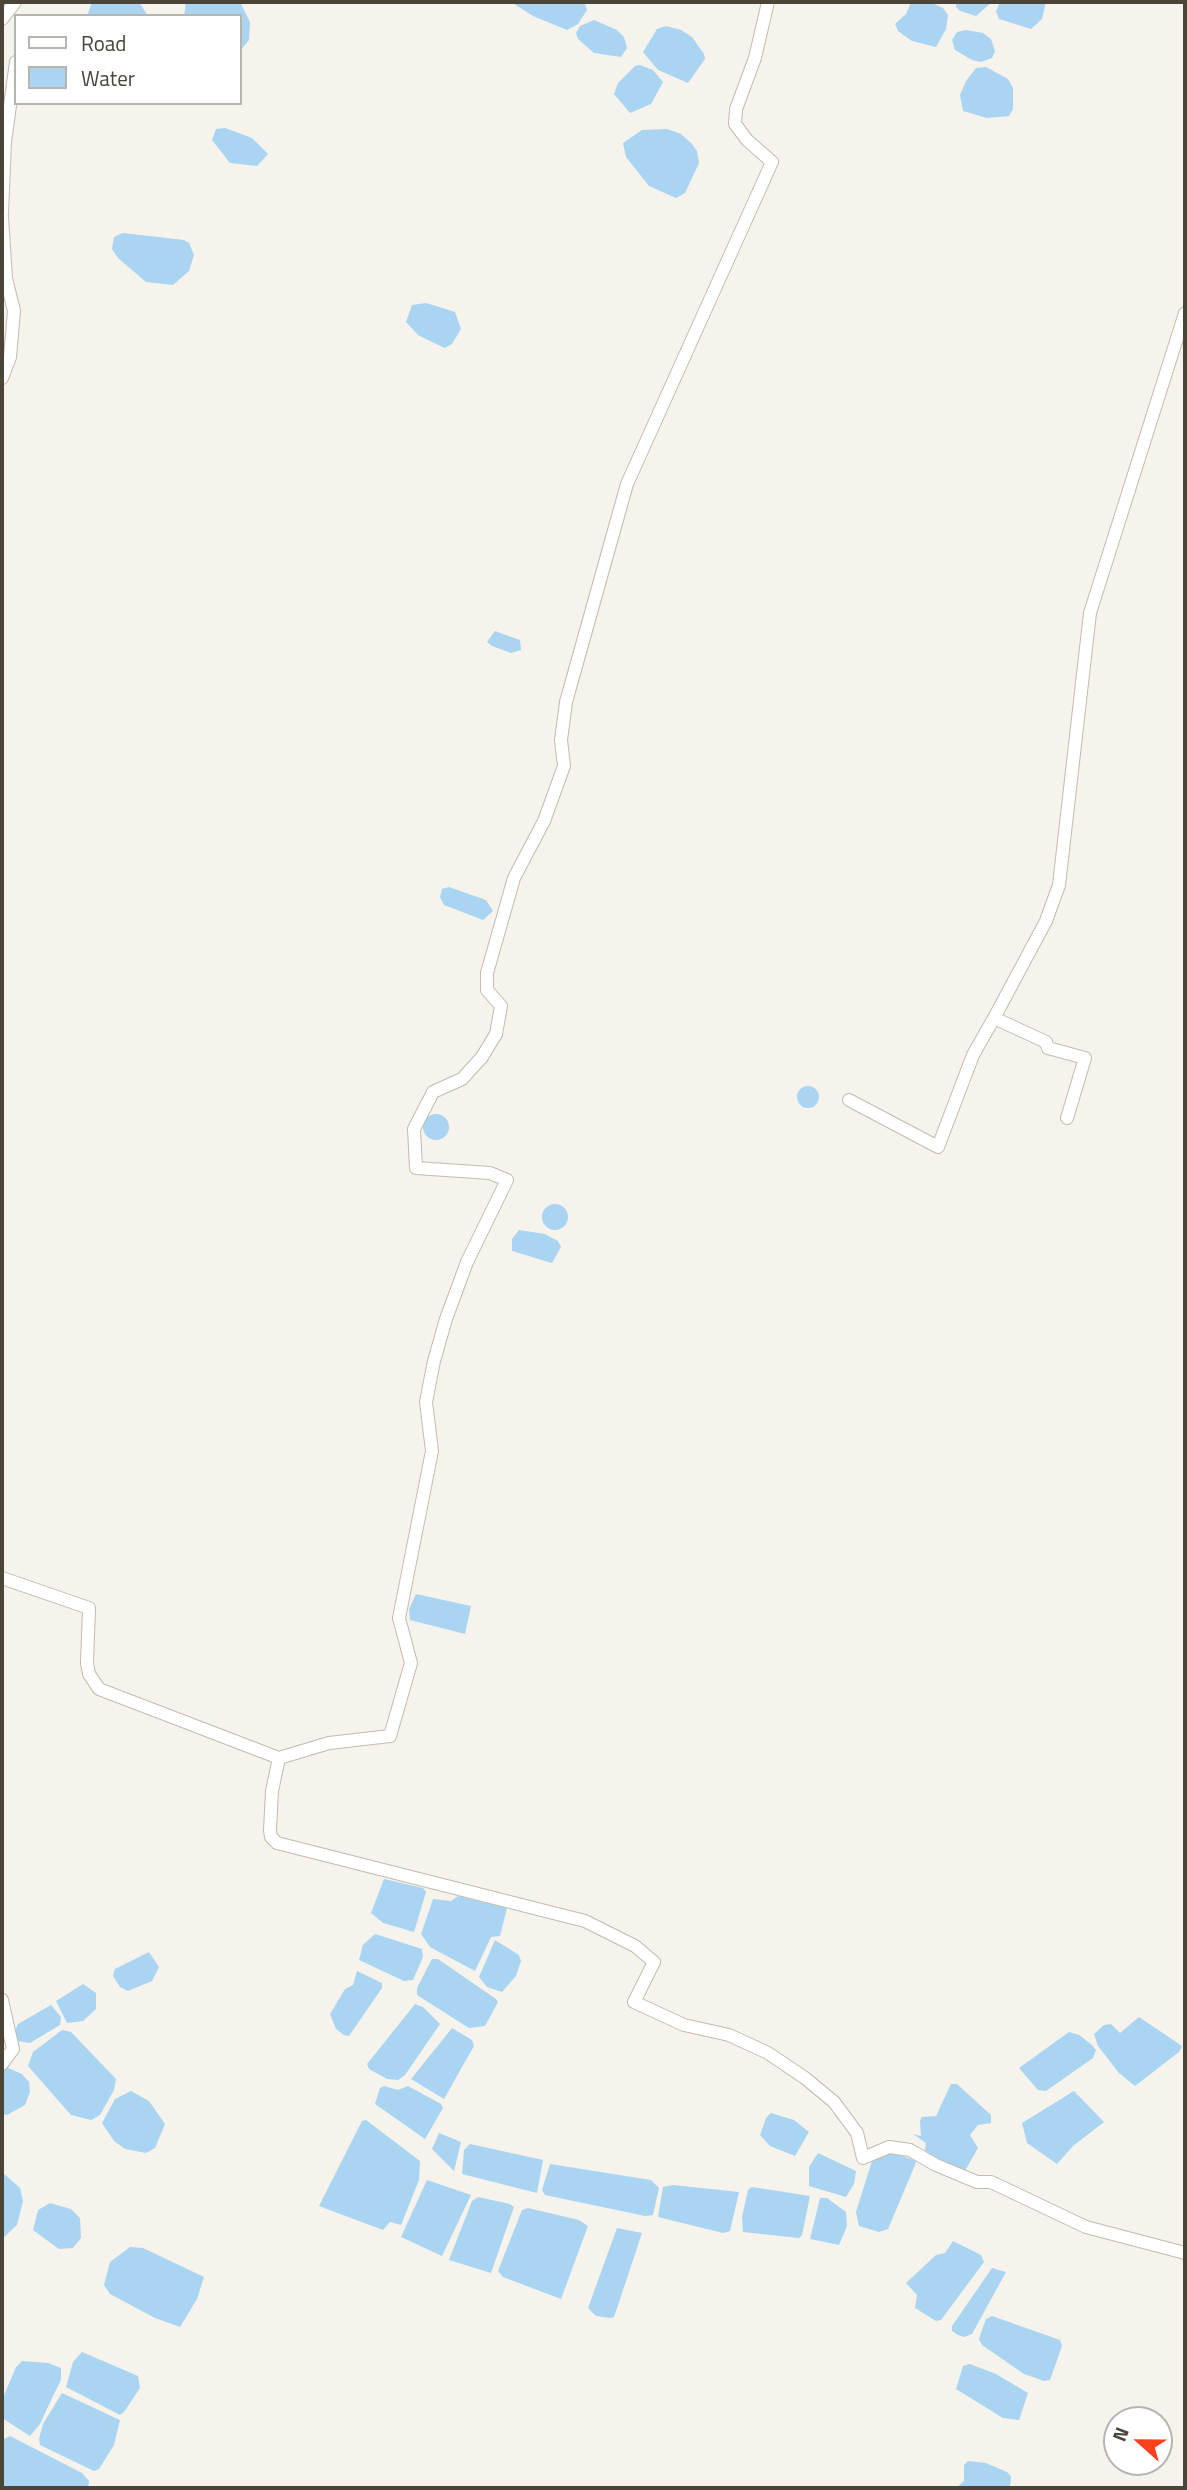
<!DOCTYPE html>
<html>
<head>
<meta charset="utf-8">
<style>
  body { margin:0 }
  #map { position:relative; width:1187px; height:2490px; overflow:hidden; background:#f6f3ec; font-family:"Titillium Web",sans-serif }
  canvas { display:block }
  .frame { position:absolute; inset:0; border:4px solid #4b4439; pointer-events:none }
  .legend { position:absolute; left:14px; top:14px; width:228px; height:91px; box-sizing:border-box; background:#fff; border:2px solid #b7b4b0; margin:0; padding:9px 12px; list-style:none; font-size:21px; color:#4b4439 }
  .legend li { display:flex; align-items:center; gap:14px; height:35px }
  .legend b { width:35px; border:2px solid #b7b4b0 }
  .north { position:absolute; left:1103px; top:2406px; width:70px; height:70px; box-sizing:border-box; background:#fff; border:2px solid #b7b4b0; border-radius:50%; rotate:291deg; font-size:19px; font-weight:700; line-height:28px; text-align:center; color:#4b4439 }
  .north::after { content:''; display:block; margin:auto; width:24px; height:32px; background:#fc3f1d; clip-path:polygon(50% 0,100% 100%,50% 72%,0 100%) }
</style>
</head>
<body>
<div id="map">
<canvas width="1187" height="2490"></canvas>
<div class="frame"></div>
<ul class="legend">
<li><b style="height:9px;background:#fff"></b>Road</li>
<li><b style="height:19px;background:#a9d4f2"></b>Water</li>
</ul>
<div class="north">N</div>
</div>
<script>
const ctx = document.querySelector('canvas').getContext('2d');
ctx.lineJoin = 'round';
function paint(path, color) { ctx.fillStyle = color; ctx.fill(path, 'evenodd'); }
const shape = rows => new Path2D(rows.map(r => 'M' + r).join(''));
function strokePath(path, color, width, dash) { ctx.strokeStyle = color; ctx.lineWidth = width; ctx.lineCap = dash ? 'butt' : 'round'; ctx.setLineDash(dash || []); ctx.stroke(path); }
paint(shape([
  [92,2,139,2,148,16,87,16],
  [186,2,240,2,250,22,249,40,240,51,240,16,184,16],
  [511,2,579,2,585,4,587,10,578,24,567,30,533,16],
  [911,2,930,2,943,8,948,15,946,29,936,47,912,41,898,31,895,24,906,14],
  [956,2,992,2,976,16,960,11,956,7],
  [1000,2,1046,2,1042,19,1031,29,999,19,996,11],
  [594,20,617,30,624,37,627,48,621,57,594,53,578,39,576,33,580,26],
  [666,26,681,30,692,37,704,54,705,59,688,83,658,70,643,52,657,29],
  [966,30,983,33,991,39,995,51,992,58,981,62,972,60,955,50,952,40,957,32],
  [640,65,653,70,663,82,651,104,630,113,614,94,618,83,635,66],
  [986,67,1008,79,1013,88,1013,109,1009,116,987,118,963,111,960,95,966,81,976,68],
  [225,128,252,138,268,154,257,166,230,163,212,140,216,129],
  [667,129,681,134,692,144,697,151,699,163,685,193,676,198,649,186,626,157,623,143,642,130],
  [123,233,184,240,189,243,194,255,189,271,173,285,146,282,118,258,112,249,114,237],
  [426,303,455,312,461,329,452,344,445,348,430,341,418,335,406,322,412,305],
  [495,631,520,640,521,650,511,653,492,646,487,642],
  [449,887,486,900,493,911,483,920,444,905,440,897,442,889],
  '797 1097a11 11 0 1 1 22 0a11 11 0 1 1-22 0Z',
  '423 1127a13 13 0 1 1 26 0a13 13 0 1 1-26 0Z',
  '542 1217a13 13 0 1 1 26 0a13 13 0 1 1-26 0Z',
  [519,1230,545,1234,558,1241,561,1247,552,1263,512,1251,512,1239],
  [416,1594,471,1606,465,1634,410,1620,409,1609],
  [384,1879,423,1888,426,1892,414,1932,383,1923,371,1913],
  [458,1896,507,1908,500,1936,491,1937,475,1971,430,1947,421,1934,433,1899,451,1901],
  [375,1934,422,1949,423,1957,413,1980,404,1981,359,1960,363,1945],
  [495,1940,519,1955,521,1961,516,1976,502,1992,487,1987,479,1977],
  [149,1952,159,1967,152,1981,128,1991,120,1987,113,1976,115,1969],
  [432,1959,438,1959,496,1999,498,2002,485,2026,469,2028,417,1995,417,1988],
  [357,1971,382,1983,382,1988,349,2036,344,2035,336,2029,330,2014,345,1989,353,1985],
  [83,1984,96,1993,96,2009,83,2021,67,2023,56,2001],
  [415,2004,423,2007,440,2024,405,2075,398,2080,387,2079,369,2069,367,2064],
  [51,2005,61,2017,60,2025,30,2043,18,2041,15,2030,18,2024],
  [1139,2017,1182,2046,1179,2052,1135,2086,1119,2073,1098,2046,1094,2034,1104,2025,1111,2024,1120,2033],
  [452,2028,472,2040,474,2046,444,2099,411,2079],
  [62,2030,71,2032,116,2079,114,2090,100,2115,91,2120,71,2115,28,2066,33,2052],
  [1069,2032,1079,2035,1092,2045,1096,2050,1093,2058,1046,2091,1038,2090,1019,2068],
  [6,2067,22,2074,29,2082,30,2092,25,2105,7,2115,2,2114,2,2069],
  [951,2084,957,2084,991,2115,991,2123,978,2125,970,2135,978,2148,966,2169,968,2175,931,2155,925,2150,926,2143,913,2134,921,2136,920,2121,922,2117,936,2116],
  [384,2086,398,2090,408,2086,441,2104,443,2108,425,2139,375,2104,380,2088],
  [131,2091,149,2101,165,2124,155,2148,146,2153,125,2149,114,2141,102,2123,115,2099],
  [1074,2091,1104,2122,1073,2146,1057,2164,1027,2143,1022,2123],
  [771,2113,794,2120,809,2132,795,2156,770,2146,760,2135,766,2118],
  [366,2120,420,2161,419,2180,401,2225,390,2222,383,2230,319,2206,362,2121],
  [439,2133,461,2142,454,2171,432,2149],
  [470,2144,543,2160,537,2193,462,2174,464,2150],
  [892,2152,916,2161,915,2165,888,2229,879,2232,859,2226,856,2212,873,2158],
  [818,2153,856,2171,854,2184,846,2197,809,2186,809,2167],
  [550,2164,651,2180,659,2188,653,2215,645,2216,545,2195,542,2190],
  [2,2172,20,2188,23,2201,17,2225,2,2239],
  [427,2180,471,2195,442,2256,401,2237],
  [673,2185,739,2192,730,2231,723,2233,658,2217,663,2187],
  [752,2187,810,2196,802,2235,799,2238,743,2232,742,2217,748,2190],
  [478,2197,510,2204,514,2207,491,2273,449,2260,472,2201],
  [820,2198,827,2198,846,2212,847,2226,839,2245,810,2239],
  [50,2203,71,2209,80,2218,81,2238,73,2248,59,2249,33,2230,38,2210],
  [528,2208,579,2220,588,2226,561,2299,503,2277,498,2271,522,2210],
  [617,2228,642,2233,614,2317,610,2318,596,2316,588,2308],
  [953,2241,981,2255,984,2262,941,2320,936,2321,915,2308,917,2295,906,2283,936,2255,945,2253],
  [130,2247,143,2248,204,2277,197,2299,180,2327,155,2318,110,2294,104,2285,110,2262],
  [992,2268,1006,2272,972,2334,964,2337,958,2335,952,2331,952,2326],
  [992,2316,1060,2340,1062,2346,1050,2380,1044,2381,1024,2374,982,2345,979,2339,983,2327,986,2319],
  [82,2352,138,2376,140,2388,124,2412,120,2415,66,2387,73,2362],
  [22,2361,48,2363,61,2368,61,2380,53,2396,40,2424,30,2436,2,2418,2,2400,16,2367],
  [970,2364,996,2374,1028,2393,1019,2420,1003,2418,956,2389,963,2366],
  [62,2393,120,2420,114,2445,99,2469,94,2471,40,2445,39,2439,43,2424],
  [10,2436,82,2473,89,2481,88,2488,2,2488,2,2440],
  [968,2461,986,2463,1007,2472,1011,2476,1010,2488,956,2488,964,2481,964,2465]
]), '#a9d4f2');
const minor = shape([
  [2,19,15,2],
  [2,214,5,142,16,62],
  [2,217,6,278,14,311,10,357,2,378],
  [994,1018,1046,921,1059,885,1090,613,1185,313],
  [849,1100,938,1147,973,1055,994,1018,1046,1042,1048,1048,1085,1058,1067,1118],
  [2,1578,89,1608,87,1663,89,1674,99,1689,279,1758,272,1791,270,1830,271,1837,277,1843,585,1921,635,1946,654,1962,634,2002,684,2025,729,2035,768,2053,805,2078,834,2102,857,2133,863,2158,889,2147,910,2150,936,2165,977,2182,991,2182,1086,2227,1185,2253],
  [279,1758,329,1743,390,1736,411,1663,399,1618,432,1451,426,1402,434,1361,446,1319,467,1262,507,1180,490,1173,416,1168,414,1129,433,1092,462,1079,482,1057,496,1034,501,1006,487,990,487,973,514,878,544,821,564,766,561,740,566,702,627,484,772,162,747,140,735,124,736,109,755,58,768,2],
  [2,2000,13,2049,2,2064]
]);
strokePath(minor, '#c2bbae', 14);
strokePath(minor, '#fff', 12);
</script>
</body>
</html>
